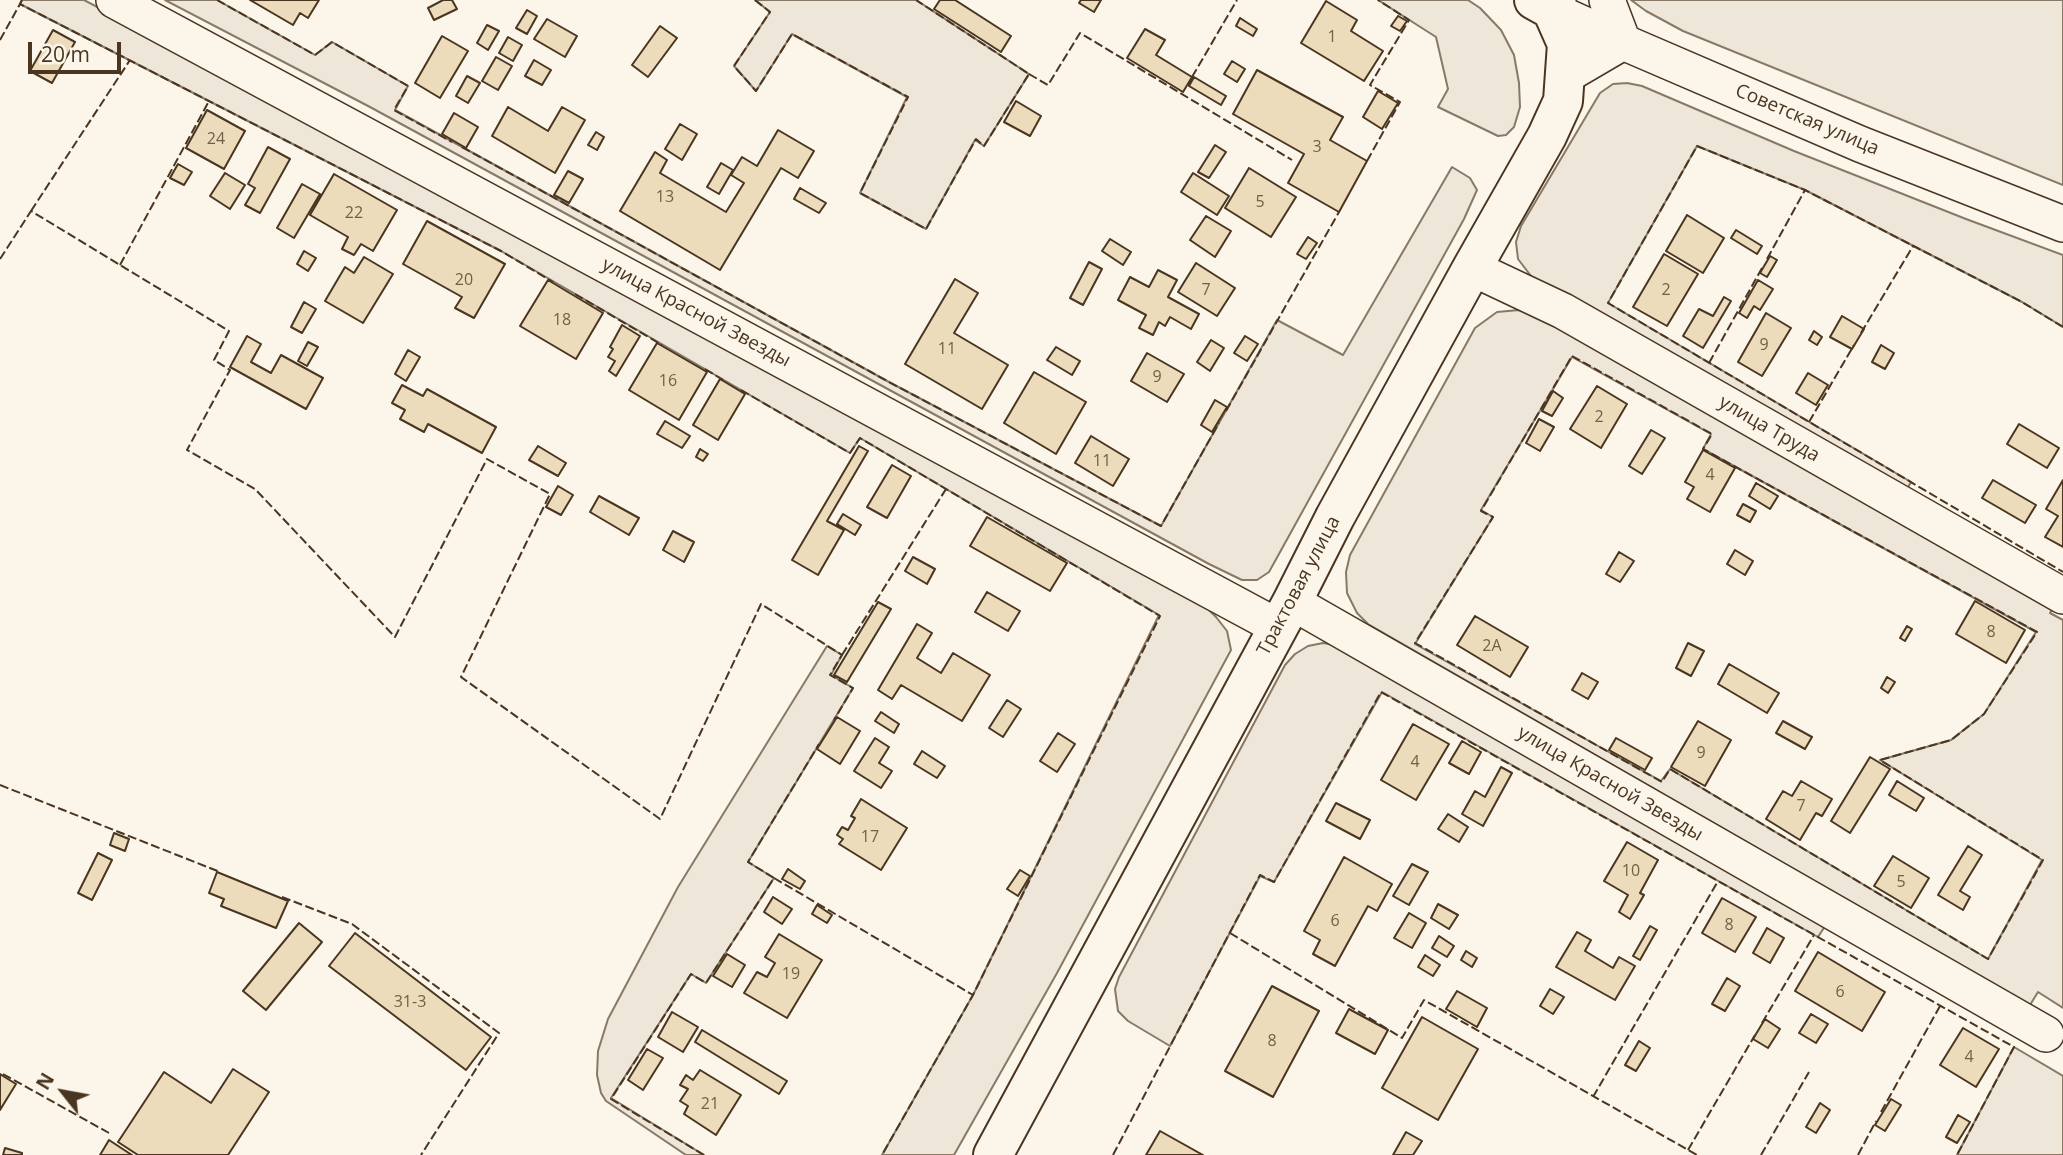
<!DOCTYPE html>
<html>
<head>
<meta charset="utf-8">
<style>
  body { margin:0 }
  #map { position:relative; width:2063px; height:1155px; overflow:hidden; background:#fbf6e9; font-family:"Open Sans",sans-serif }
  canvas { display:block }
  .north { position:absolute; left:28px; top:1057px; width:70px; height:70px; -webkit-text-stroke:5px #fbf6e9; paint-order:stroke; rotate:301deg; font-size:19px; font-weight:700; line-height:28px; text-align:center; color:#4a3520 }
  .north::after { content:''; display:block; margin:auto; width:24px; height:32px; background:#4a3520; clip-path:polygon(50% 0,100% 100%,50% 72%,0 100%) }
  .scale { position:absolute; left:28px; top:42px; width:93px; height:32px; box-sizing:border-box; border:4px solid #4a3520; border-top:0; padding-left:9px; font-size:21px; line-height:24px; white-space:nowrap; color:#4a3520; -webkit-text-stroke:5px #fbf6e9; paint-order:stroke }
</style>
</head>
<body>
<div id="map">
<canvas width="2063" height="1155"></canvas>
<div class="north">N</div>
<div class="scale">20 m</div>
</div>
<script>
const ctx = document.querySelector('canvas').getContext('2d');
ctx.lineJoin = 'round';
function paint(path, color) { ctx.fillStyle = color; ctx.fill(path, 'evenodd'); }
const shape = rows => new Path2D(rows.map(r => 'M' + r).join(''));
function strokePath(path, color, width, dash) { ctx.strokeStyle = color; ctx.lineWidth = width; ctx.lineCap = dash ? 'butt' : 'round'; ctx.setLineDash(dash || []); ctx.stroke(path); }
function drawText(font, color, halo, rows, align = 'center') {
  ctx.font = font + ' "Open Sans",sans-serif'; ctx.lineWidth = 5; ctx.setLineDash([]); ctx.textBaseline = 'middle'; ctx.strokeStyle = halo; ctx.fillStyle = color; for (const [text, x, y, turn = 0] of rows) {
    ctx.save(); ctx.translate(x, y); ctx.rotate((+turn || 0) * Math.PI / 180); ctx.textAlign = isNaN(turn) ? turn : align; if (halo) ctx.strokeText(text, 0, 0); ctx.fillText(text, 0, 0); ctx.restore();
  }
}
const green = shape([
  [22,0,84,0,627,284,1206,607,1216,617,1227,631,1231,650,1057,973,954,1155,882,1155,973,995,1159,615,860,438,850,453,501,251,20,4,22,0],
  [165,0,217,0,315,55,332,42,408,86,395,110,889,382,1161,526,1277,320,1343,355,1452,167,1470,178,1477,190,1464,219,1269,572,1257,580,1242,580,1209,564,370,107,165,0],
  [755,0,916,0,1029,74,984,146,975,140,926,229,860,193,907,97,792,34,756,91,734,66,770,12,755,0],
  [1378,0,1468,0,1480,8,1501,30,1514,55,1519,83,1520,107,1514,127,1506,135,1498,136,1438,107,1448,89,1436,37,1378,0],
  [1631,0,2063,0,2063,185,1683,31,1646,11,1631,0],
  [1627,83,1642,86,1794,151,1966,219,2063,255,2063,327,2022,302,1805,190,1697,146,1608,303,1911,482,1907,489,1550,289,1531,276,1518,259,1516,242,1521,226,1600,93,1613,84,1627,83],
  [1519,310,1548,318,2054,607,2050,613,2063,620,2063,1008,2038,992,2030,1005,1368,624,1357,613,1347,593,1346,572,1350,555,1475,328,1497,312,1519,310],
  [1572,357,1711,434,1703,449,2036,632,1984,714,1951,740,1880,760,2042,860,1988,959,1670,769,1661,781,1415,644,1493,517,1481,510,1572,357],
  [1323,643,1335,645,1829,920,1818,937,1382,692,1274,882,1260,876,1170,1046,1128,1021,1118,1011,1115,989,1119,977,1285,665,1295,654,1308,646,1323,643],
  [827,646,842,655,831,675,853,688,748,862,774,878,706,983,691,974,611,1098,704,1155,686,1155,606,1101,601,1093,597,1075,598,1051,608,1019,678,887,827,646],
  [2014,1047,2063,1076,2063,1155,1957,1155,2014,1047]
]);
paint(green, '#ede6d9');
strokePath(green, '#887966', 2);
const building = shape([
  [250,0,319,0,308,18,300,13,293,25,250,0],
  [443,0,452,0,457,9,434,20,428,8,443,0],
  [940,0,955,0,1011,36,1001,52,934,9,940,0],
  [1081,0,1101,0,1094,12,1079,3,1081,0],
  [1326,1,1357,20,1351,31,1383,51,1364,81,1301,43,1326,1],
  [527,10,537,16,527,34,516,28,527,10],
  [1398,16,1407,21,1400,31,1391,26,1398,16],
  [1240,18,1257,29,1253,36,1236,26,1240,18],
  [547,19,577,36,565,57,534,39,547,19],
  [487,25,499,31,488,50,477,43,487,25],
  [660,26,677,38,648,77,632,65,660,26],
  [1145,29,1165,40,1156,55,1192,77,1183,92,1127,58,1145,29],
  [53,30,75,42,52,83,30,71,53,30],
  [442,36,468,51,440,98,415,83,442,36],
  [508,37,522,45,513,61,499,53,508,37],
  [496,57,512,66,498,90,482,81,496,57],
  [534,60,551,70,542,85,525,76,534,60],
  [1232,61,1245,69,1237,82,1224,74,1232,61],
  [1257,70,1343,117,1330,140,1367,161,1339,212,1288,183,1304,154,1233,114,1257,70],
  [467,76,480,83,468,103,456,96,467,76],
  [1194,77,1226,96,1221,105,1189,86,1194,77],
  [1378,91,1398,103,1382,129,1363,117,1378,91],
  [1016,101,1041,116,1030,136,1004,122,1016,101],
  [508,107,548,131,562,107,585,120,555,173,492,136,508,107],
  [207,110,245,131,224,169,186,148,207,110],
  [454,113,478,127,466,148,442,134,454,113],
  [680,124,697,134,682,160,665,149,680,124],
  [778,130,814,151,798,178,781,168,720,270,620,211,655,152,667,160,660,173,726,212,744,183,731,175,742,157,757,166,778,130],
  [596,132,604,137,597,150,588,145,596,132],
  [1215,145,1226,152,1209,178,1198,172,1215,145],
  [268,147,290,159,260,213,245,205,255,188,248,184,268,147],
  [721,163,733,170,719,194,707,187,721,163],
  [178,164,192,172,184,185,170,178,178,164],
  [1249,168,1296,197,1271,237,1225,208,1249,168],
  [568,171,583,179,569,203,554,195,568,171],
  [225,173,245,185,230,209,210,196,225,173],
  [1193,173,1229,196,1217,215,1181,192,1193,173],
  [334,174,397,210,373,251,361,244,354,255,342,249,348,237,310,215,334,174],
  [302,184,320,194,294,238,277,228,302,184],
  [800,188,826,203,819,213,794,199,800,188],
  [1687,215,1724,238,1703,273,1666,251,1687,215],
  [1206,216,1231,231,1215,257,1190,240,1206,216],
  [427,221,505,264,474,318,455,308,462,297,403,264,427,221],
  [1736,230,1762,246,1757,254,1731,238,1736,230],
  [1308,237,1317,243,1306,259,1297,254,1308,237],
  [1110,239,1131,252,1123,265,1102,251,1110,239],
  [304,251,316,258,308,271,297,264,304,251],
  [1664,254,1698,274,1667,326,1633,307,1664,254],
  [1770,256,1777,260,1767,277,1760,273,1770,256],
  [364,257,393,274,363,323,325,301,345,267,354,273,364,257],
  [1089,262,1102,269,1083,305,1070,298,1089,262],
  [1196,263,1235,288,1217,316,1178,292,1196,263],
  [1158,270,1177,280,1168,297,1199,314,1191,329,1170,317,1165,326,1159,322,1153,335,1139,328,1146,315,1118,300,1130,277,1149,287,1158,270],
  [955,279,978,293,954,333,1008,365,982,409,905,364,955,279],
  [548,280,603,313,576,359,520,326,548,280],
  [1758,280,1773,289,1760,310,1754,306,1747,318,1739,313,1758,280],
  [1724,297,1731,301,1703,348,1683,336,1699,309,1713,316,1724,297],
  [304,302,316,309,302,333,291,327,304,302],
  [1766,313,1791,328,1762,376,1738,362,1766,313],
  [1842,316,1864,329,1852,349,1830,337,1842,316],
  [622,325,640,336,616,376,609,371,615,361,608,357,613,349,610,347,622,325],
  [1814,331,1822,337,1817,345,1809,340,1814,331],
  [247,336,261,344,251,362,271,373,281,355,323,378,306,409,230,367,247,336],
  [1245,336,1258,344,1247,361,1234,353,1245,336],
  [1211,340,1224,348,1210,371,1197,362,1211,340],
  [308,342,318,347,307,366,298,361,308,342],
  [657,343,707,372,679,420,629,390,657,343],
  [1881,345,1894,353,1885,369,1872,362,1881,345],
  [1056,347,1080,361,1072,375,1047,360,1056,347],
  [408,350,420,357,406,381,395,374,408,350],
  [1147,353,1184,374,1167,402,1131,381,1147,353],
  [1034,372,1086,402,1056,454,1004,423,1034,372],
  [1808,373,1828,385,1816,405,1796,393,1808,373],
  [720,379,745,394,718,440,693,425,720,379],
  [402,385,423,396,427,389,496,427,482,453,428,424,424,432,400,419,405,410,392,403,402,385],
  [1597,386,1627,404,1601,448,1570,429,1597,386],
  [1553,391,1563,398,1552,416,1542,411,1553,391],
  [1215,400,1227,407,1212,432,1201,425,1215,400],
  [1539,419,1554,427,1540,451,1526,443,1539,419],
  [665,421,690,436,682,448,657,434,665,421],
  [2019,424,2059,448,2047,468,2007,444,2019,424],
  [1651,430,1665,438,1642,474,1629,466,1651,430],
  [1091,436,1129,459,1113,486,1075,463,1091,436],
  [538,446,566,463,558,476,529,460,538,446],
  [859,446,868,451,827,521,844,530,818,575,792,560,859,446],
  [700,449,708,454,703,461,696,457,700,449],
  [1703,450,1735,468,1710,512,1687,499,1694,487,1685,482,1703,450],
  [892,465,911,476,887,518,867,507,892,465],
  [1993,480,2036,505,2025,523,1982,498,1993,480],
  [2063,480,2063,547,2045,537,2058,516,2046,509,2063,480],
  [1756,483,1778,496,1770,509,1749,496,1756,483],
  [558,486,573,495,561,515,546,507,558,486],
  [599,496,639,518,629,535,590,512,599,496],
  [1743,504,1756,511,1750,522,1737,515,1743,504],
  [843,514,861,525,855,535,837,524,843,514],
  [987,517,1067,563,1050,591,970,546,987,517],
  [673,531,694,542,684,562,663,550,673,531],
  [1735,550,1753,561,1745,575,1727,564,1735,550],
  [1619,552,1634,561,1620,582,1606,574,1619,552],
  [913,557,935,569,927,584,905,571,913,557],
  [987,592,1020,611,1008,631,975,612,987,592],
  [1975,601,2025,630,2006,663,1956,634,1975,601],
  [878,602,891,609,847,682,834,675,878,602],
  [1475,616,1528,647,1510,677,1457,645,1475,616],
  [917,624,932,633,917,658,941,673,953,653,990,675,962,721,901,685,892,699,878,690,917,624],
  [1907,626,1912,629,1905,641,1900,638,1907,626],
  [1688,643,1704,651,1691,676,1676,668,1688,643],
  [1729,664,1779,693,1767,713,1718,684,1729,664],
  [1582,673,1598,682,1588,699,1572,690,1582,673],
  [1887,677,1895,682,1888,693,1881,688,1887,677],
  [1007,700,1021,709,1003,737,989,728,1007,700],
  [881,712,899,724,894,733,875,721,881,712],
  [837,717,860,731,840,764,817,749,837,717],
  [1698,721,1731,740,1705,786,1671,767,1698,721],
  [1783,721,1812,737,1805,749,1776,733,1783,721],
  [1413,724,1449,744,1416,800,1381,780,1413,724],
  [1058,733,1075,744,1057,772,1040,761,1058,733],
  [875,738,889,747,879,763,892,771,881,788,854,771,875,738],
  [1616,738,1652,758,1645,770,1609,750,1616,738],
  [1462,741,1481,752,1469,774,1449,763,1462,741],
  [922,751,945,766,937,778,914,764,922,751],
  [1870,757,1890,769,1850,833,1831,821,1870,757],
  [1501,767,1512,773,1483,826,1462,814,1475,791,1485,797,1501,767],
  [1801,781,1832,799,1822,816,1816,813,1800,840,1766,819,1783,791,1792,796,1801,781],
  [1897,781,1924,798,1916,811,1889,795,1897,781],
  [861,799,907,828,881,870,839,844,843,839,837,835,842,827,848,830,855,818,851,816,861,799],
  [1336,803,1370,820,1360,839,1326,821,1336,803],
  [1448,814,1468,827,1459,842,1438,829,1448,814],
  [114,833,129,839,125,851,110,845,114,833],
  [1627,842,1658,860,1640,893,1644,895,1630,919,1619,912,1628,895,1604,881,1627,842],
  [1968,846,1982,855,1960,891,1970,897,1963,910,1938,895,1968,846],
  [98,853,112,860,92,900,78,893,98,853],
  [1893,856,1929,878,1911,908,1874,886,1893,856],
  [1344,857,1392,884,1377,911,1368,906,1335,966,1313,954,1320,940,1304,931,1344,857],
  [1412,864,1428,872,1409,905,1393,896,1412,864],
  [788,869,805,881,800,889,782,879,788,869],
  [1020,870,1030,876,1018,896,1007,889,1020,870],
  [217,872,288,901,276,928,221,906,224,899,209,893,217,872],
  [773,897,792,909,782,924,764,912,773,897],
  [1722,898,1756,917,1735,952,1702,933,1722,898],
  [1438,904,1458,915,1449,929,1431,918,1438,904],
  [817,905,832,915,827,923,812,914,817,905],
  [1409,913,1426,923,1412,948,1394,938,1409,913],
  [299,923,322,942,266,1010,243,991,299,923],
  [1650,926,1657,930,1640,960,1633,956,1650,926],
  [1767,928,1784,938,1770,963,1753,953,1767,928],
  [1577,932,1591,940,1585,951,1613,968,1619,957,1635,966,1615,1000,1556,967,1577,932],
  [355,933,491,1037,466,1070,329,966,355,933],
  [779,934,822,960,787,1018,744,993,757,972,767,977,775,963,765,957,779,934],
  [1439,936,1454,946,1447,957,1432,948,1439,936],
  [1466,951,1477,958,1472,967,1461,960,1466,951],
  [1818,952,1885,992,1862,1031,1795,991,1818,952],
  [727,954,745,965,732,987,713,976,727,954],
  [1425,955,1440,965,1433,976,1418,967,1425,955],
  [1727,978,1740,986,1725,1011,1712,1004,1727,978],
  [1272,986,1319,1011,1273,1097,1225,1071,1272,986],
  [1550,989,1564,997,1553,1014,1540,1006,1550,989],
  [1457,991,1487,1008,1477,1027,1446,1009,1457,991],
  [1349,1009,1388,1030,1375,1054,1336,1033,1349,1009],
  [672,1012,698,1027,683,1052,658,1037,672,1012],
  [1811,1014,1828,1024,1816,1043,1799,1033,1811,1014],
  [1422,1017,1478,1049,1438,1120,1382,1088,1422,1017],
  [1765,1019,1780,1029,1768,1048,1753,1039,1765,1019],
  [1963,1028,1999,1049,1976,1087,1940,1065,1963,1028],
  [702,1030,787,1081,779,1094,695,1042,702,1030],
  [1639,1041,1650,1048,1636,1071,1625,1065,1639,1041],
  [647,1049,663,1058,643,1090,628,1080,647,1049],
  [233,1069,269,1092,228,1155,138,1155,118,1142,164,1072,211,1103,233,1069],
  [700,1070,741,1095,716,1135,684,1114,688,1106,680,1101,688,1089,680,1085,686,1075,693,1080,700,1070],
  [0,1074,16,1084,0,1110,0,1074],
  [1891,1099,1901,1105,1885,1131,1875,1125,1891,1099],
  [1820,1103,1830,1110,1816,1133,1806,1127,1820,1103],
  [1958,1115,1970,1122,1957,1143,1946,1137,1958,1115],
  [1160,1131,1203,1155,1146,1155,1160,1131],
  [1406,1132,1422,1141,1413,1155,1393,1155,1406,1132],
  [109,1140,132,1155,100,1155,109,1140],
  [5,1148,22,1153,22,1155,3,1155,5,1148]
]);
paint(building, '#ecdcbc');
strokePath(building, '#4a3520', 2);
const minor = shape([
  [114,0,1278,627],
  [1558,0,1552,10,1623,42,1860,144,2063,224],
  [1565,76,1623,42,1607,0],
  [1472,268,1563,311,2063,596],
  [1292,602,2046,1034]
]);
const highway = shape([
  [993,1155,1292,602,1335,517,1472,268,1547,136,1563,101,1567,44,1552,10,1534,0]
]);
strokePath(minor, '#4a3520', 38);
strokePath(highway, '#4a3520', 42);
strokePath(minor, '#fbf6e9', 35);
strokePath(highway, '#fbf6e9', 38);
strokePath(shape([
  [22,0,20,4,501,251,553,282],
  [217,0,315,55,332,42,408,86,394,110,452,142],
  [755,0,770,12,734,66,756,91,792,34,908,97,860,193,926,229,976,139,984,146,1029,74,916,0],
  [0,40,20,4],
  [1029,74,1048,85,1080,33,1292,160],
  [1192,77,1237,0],
  [462,147,889,382,1161,526,1219,423],
  [1367,161,1400,102,1370,85,1409,20,1378,0],
  [31,211,130,60],
  [0,259,31,211,229,331,214,360,230,370,187,450,255,489,395,637,487,459,550,494,461,677,660,819,761,604,842,655,830,675,853,688,834,720],
  [1767,259,1805,190],
  [120,265,209,101],
  [575,294,662,345],
  [2063,327,2022,302,1805,190,1697,146,1608,303,2063,572],
  [1861,333,1913,246],
  [1572,356,1712,434,1703,449,2037,632,1984,714,1951,740,1880,760,2043,860,1988,959,1670,769,1662,782,1415,643,1493,517,1481,511,1572,356],
  [1709,363,1762,268],
  [705,369,723,380],
  [741,390,850,453,860,438,1160,616,973,995,882,1155],
  [1226,411,1339,212],
  [1809,422,1854,345],
  [842,655,946,489],
  [0,785,220,872],
  [774,878,973,995],
  [282,897,352,924,499,1033,421,1155],
  [1230,933,1402,1038,1424,1000,1697,1155],
  [1762,1023,1814,935],
  [3,1074,109,1133],
  [1593,1097,1718,881],
  [1881,1112,1940,1006],
  [1688,1150,1755,1035],
  [704,1155,611,1099,691,974,706,983,774,878,748,862,819,744],
  [1113,1155,1260,875,1274,882,1381,692,2014,1047,1957,1155],
  [1761,1155,1809,1072],
  [1858,1155,1876,1121]
]), '#4a3520', 2, [9, 3.5]);
drawText('16px', '#725f47', null, [
  ["1",1332,37],
  ["24",216,139],
  ["3",1317,147],
  ["13",665,197],
  ["5",1260,202],
  ["22",354,213],
  ["20",464,280],
  ["7",1206,290],
  ["2",1666,290],
  ["18",562,320],
  ["9",1764,345],
  ["11",947,349],
  ["9",1157,377],
  ["16",668,381],
  ["2",1599,417],
  ["11",1102,461],
  ["4",1710,475],
  ["8",1991,632],
  ["2А",1492,646],
  ["9",1701,753],
  ["4",1415,762],
  ["7",1801,806],
  ["17",870,837],
  ["10",1631,871],
  ["5",1901,882],
  ["6",1335,921],
  ["8",1729,925],
  ["19",791,974],
  ["6",1840,992],
  ["31-3",410,1002],
  ["8",1272,1041],
  ["4",1969,1057],
  ["21",710,1104]
]);
drawText('19px', '#4a3520', '#fbf6e9', [
  ["Советская улица",1807,120,23],
  ["улица Красной Звезды",696,313,28],
  ["улица Труда",1769,429,30],
  ["Трактовая улица",1299,586,-62],
  ["улица Красной Звезды",1610,784,30]
]);
</script>
</body>
</html>
